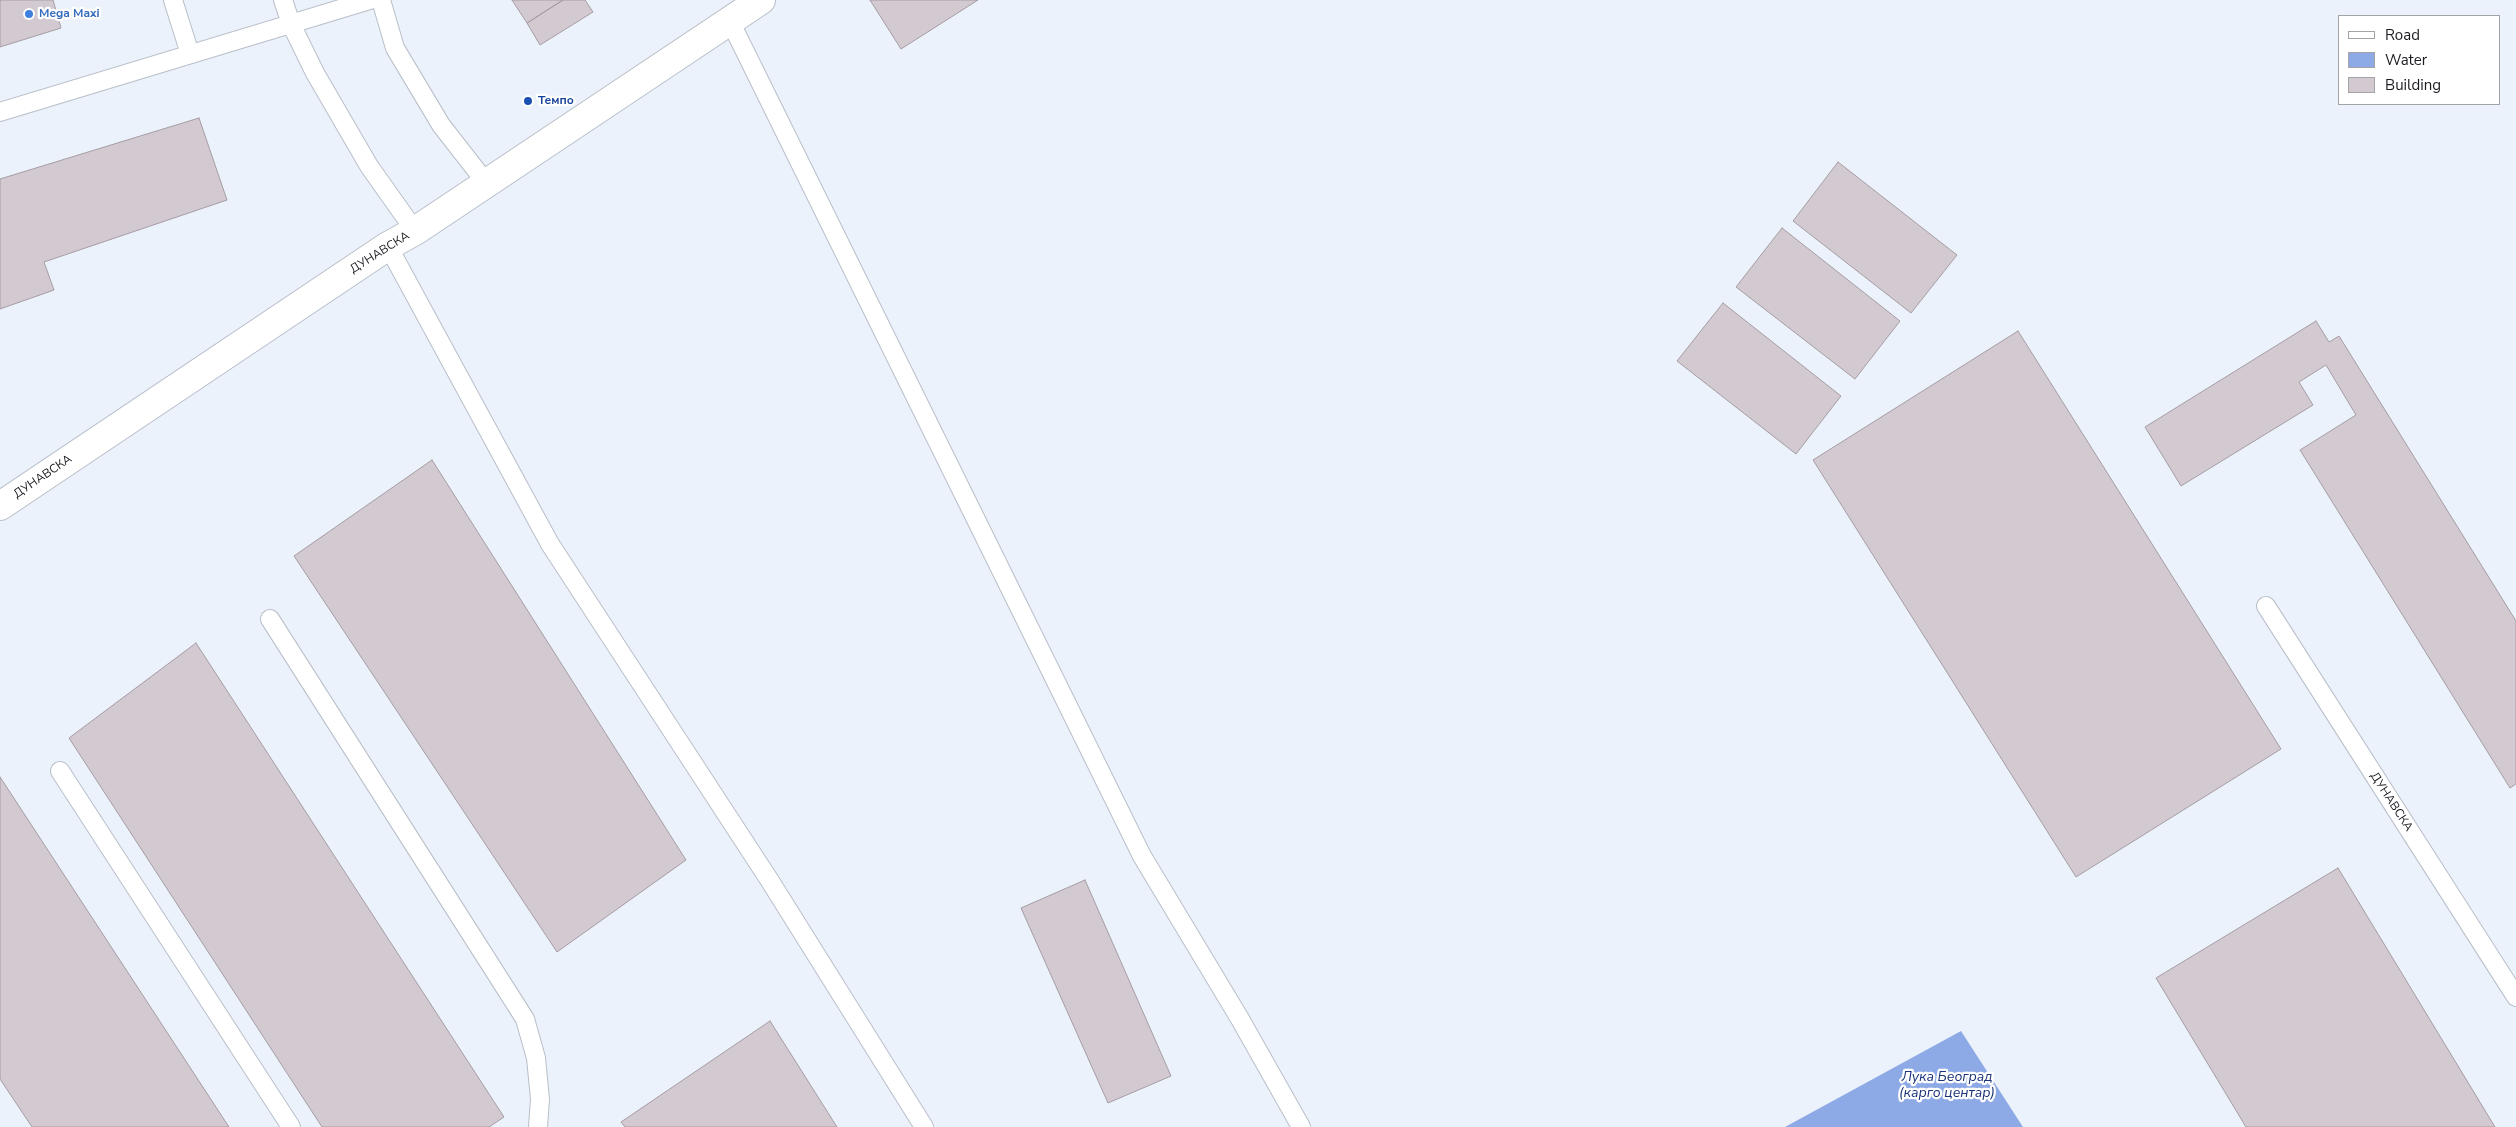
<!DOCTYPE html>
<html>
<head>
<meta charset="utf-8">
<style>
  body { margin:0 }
  #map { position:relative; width:2516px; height:1127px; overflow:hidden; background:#ebf2fb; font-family:"Nunito Sans",sans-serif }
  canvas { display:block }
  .legend { position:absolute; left:2338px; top:15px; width:162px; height:90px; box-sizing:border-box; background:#fff; border:1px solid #a3a4a6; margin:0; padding:6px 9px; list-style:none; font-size:15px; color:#1a1c20 }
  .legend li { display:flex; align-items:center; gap:10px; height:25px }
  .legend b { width:25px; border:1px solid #a3a4a6 }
</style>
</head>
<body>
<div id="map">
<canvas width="2516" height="1127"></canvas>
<ul class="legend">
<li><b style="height:6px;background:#fff"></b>Road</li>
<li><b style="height:14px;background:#8eaae6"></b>Water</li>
<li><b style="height:14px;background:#d3cad1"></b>Building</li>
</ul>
</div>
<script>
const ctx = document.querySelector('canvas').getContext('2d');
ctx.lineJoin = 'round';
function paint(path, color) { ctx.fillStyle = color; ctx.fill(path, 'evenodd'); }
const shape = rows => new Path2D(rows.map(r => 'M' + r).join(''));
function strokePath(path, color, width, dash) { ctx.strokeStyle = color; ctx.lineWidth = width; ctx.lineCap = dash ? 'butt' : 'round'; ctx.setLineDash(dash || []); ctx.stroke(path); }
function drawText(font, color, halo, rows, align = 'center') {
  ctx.font = font + ' "Nunito Sans",sans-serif'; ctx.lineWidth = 4.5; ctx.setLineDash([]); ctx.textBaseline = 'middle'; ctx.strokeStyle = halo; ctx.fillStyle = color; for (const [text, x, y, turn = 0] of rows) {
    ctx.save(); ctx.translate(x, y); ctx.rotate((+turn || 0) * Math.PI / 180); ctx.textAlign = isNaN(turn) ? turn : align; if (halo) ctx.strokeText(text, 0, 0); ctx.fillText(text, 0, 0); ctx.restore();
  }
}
paint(shape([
  [1961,1031,2023,1127,1785,1127]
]), '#8eaae6');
const building = shape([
  [0,0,53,0,61,28,0,47,0,0],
  [512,0,563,0,527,23,512,0],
  [563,0,585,0,593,12,540,45,527,23,563,0],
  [870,0,978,0,901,49,870,0],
  [199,118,227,200,44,262,54,290,0,309,0,179,199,118],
  [1838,162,1957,255,1911,313,1793,221,1838,162],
  [1782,228,1900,321,1855,379,1736,287,1782,228],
  [1723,303,1841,396,1796,454,1677,361,1723,303],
  [2316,321,2329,342,2339,336,2516,621,2516,784,2510,788,2300,450,2356,415,2326,365,2299,382,2313,405,2181,486,2145,427,2316,321],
  [2018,331,2281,749,2076,877,1813,460,2018,331],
  [432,460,686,860,557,952,294,556,432,460],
  [196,643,504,1117,489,1127,322,1127,69,738,196,643],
  [0,777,229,1127,32,1127,0,1079,0,777],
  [2338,868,2495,1127,2246,1127,2156,978,2338,868],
  [1085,880,1171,1076,1108,1103,1021,908,1085,880],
  [770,1021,837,1127,625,1127,621,1122,770,1021]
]);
paint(building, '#d3cad1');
strokePath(building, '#a59ca3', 1);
const lane = shape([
  [173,0,190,54],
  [283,0,291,24,315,73,369,166,415,231],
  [381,0,395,48,441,125,487,184],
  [730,21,1142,856,1240,1019,1301,1127],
  [0,112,370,0],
  [388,246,550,544,770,881,924,1127],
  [2266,606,2516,997],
  [270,619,525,1019,536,1058,540,1099,538,1127],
  [60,771,291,1127]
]);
const street = shape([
  [0,506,388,246,415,231,761,0]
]);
strokePath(lane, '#b8bfc8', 20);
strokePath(street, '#b8bfc8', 30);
strokePath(lane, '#fff', 18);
strokePath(street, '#fff', 28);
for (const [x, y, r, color] of [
  [29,14,5,"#3f7fe0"],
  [528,101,5,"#1a4fb4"]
]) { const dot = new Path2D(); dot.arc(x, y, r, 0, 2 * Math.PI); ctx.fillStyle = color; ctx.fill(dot); strokePath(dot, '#fff', 2); }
drawText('bold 12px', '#366cbe', '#fff', [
  ["Mega Maxi",39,14]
], 'left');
drawText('bold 12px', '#164399', '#fff', [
  ["Темпо",538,101]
], 'left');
drawText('12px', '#1a1c20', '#fff', [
  ["ДУНАВСКА",380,253,-32],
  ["ДУНАВСКА",43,477,-34],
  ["ДУНАВСКА",2391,802,57]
]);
drawText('italic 14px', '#1a347a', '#fff', [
  ["Лука Београд",1947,1078],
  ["(карго центар)",1947,1094]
]);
</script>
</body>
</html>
